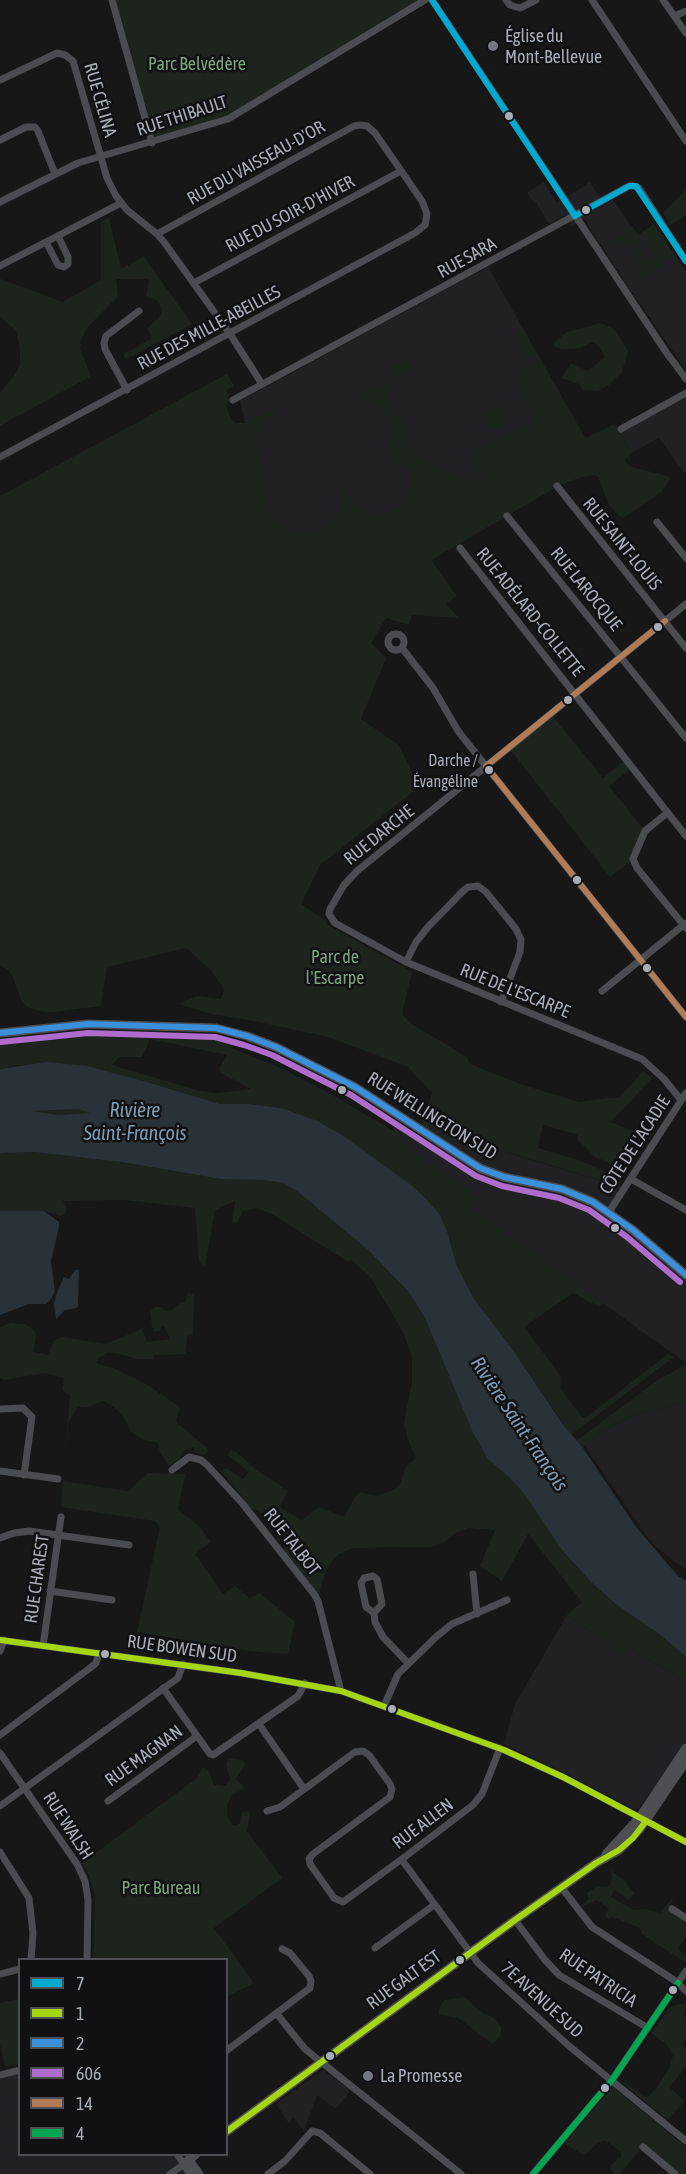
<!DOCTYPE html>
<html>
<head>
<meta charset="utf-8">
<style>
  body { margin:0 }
  #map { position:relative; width:686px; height:2174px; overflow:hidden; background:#171717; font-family:"Asap Condensed",sans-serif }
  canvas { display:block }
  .legend { position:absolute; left:18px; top:1958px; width:210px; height:198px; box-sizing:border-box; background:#111113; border:2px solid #4d4f55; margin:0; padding:8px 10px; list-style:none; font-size:18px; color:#a8adb8 }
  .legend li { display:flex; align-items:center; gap:12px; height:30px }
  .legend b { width:30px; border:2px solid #4d4f55 }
</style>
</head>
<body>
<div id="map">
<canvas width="686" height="2174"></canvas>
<ul class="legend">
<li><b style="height:8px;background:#00a9ce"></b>7</li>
<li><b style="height:8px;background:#a6d514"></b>1</li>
<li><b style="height:8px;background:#3a90db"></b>2</li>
<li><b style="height:8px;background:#b06ccc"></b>606</li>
<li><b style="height:8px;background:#b07c57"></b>14</li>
<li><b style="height:8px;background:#00a651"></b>4</li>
</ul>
</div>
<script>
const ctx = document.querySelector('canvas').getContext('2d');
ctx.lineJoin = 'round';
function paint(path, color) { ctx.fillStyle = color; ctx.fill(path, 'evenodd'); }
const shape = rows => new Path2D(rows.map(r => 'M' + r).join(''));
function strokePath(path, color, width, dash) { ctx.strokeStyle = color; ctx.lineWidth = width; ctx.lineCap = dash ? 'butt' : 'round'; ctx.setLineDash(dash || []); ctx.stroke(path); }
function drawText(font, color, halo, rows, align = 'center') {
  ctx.font = font + ' "Asap Condensed",sans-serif'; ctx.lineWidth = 5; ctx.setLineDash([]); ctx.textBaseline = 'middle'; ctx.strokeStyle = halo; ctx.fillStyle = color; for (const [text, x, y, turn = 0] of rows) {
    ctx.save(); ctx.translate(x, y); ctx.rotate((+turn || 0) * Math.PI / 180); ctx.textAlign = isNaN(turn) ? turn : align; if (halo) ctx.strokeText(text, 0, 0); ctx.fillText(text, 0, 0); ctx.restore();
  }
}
paint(shape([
  [544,182,557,203,590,182,604,205,613,200,638,235,654,224,686,272,686,370,626,284,584,219,572,226,565,215,549,224,536,202,534,203,527,193],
  [488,267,599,462,418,568,275,556,240,401],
  [686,390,686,473,685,474,659,438,631,453,618,428],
  [397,1122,430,1144,448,1146,455,1137,625,1188,609,1212,686,1275,686,1363,384,1146],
  [686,1402,686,1570,655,1546,643,1531,585,1446,601,1432,634,1415],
  [567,1615,623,1654,628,1647,666,1669,686,1683,686,1743,639,1808,634,1809,563,1772,504,1744,515,1704],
  [19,2070,20,2154,181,2155,195,2174,0,2174,0,2075],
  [323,2070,351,2090,336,2109,317,2095,304,2131,294,2118,288,2122,276,2104]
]), '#212123');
paint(shape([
  [112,0,425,0,233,117,152,143],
  [686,189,686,215,671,225,663,213],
  [109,218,121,269,144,257,192,324,126,359,123,355,152,338,147,328,159,318,162,310,160,304,155,299,146,297,149,279,116,279,118,296,86,329,81,340,80,349,91,376,0,426,0,393,14,376,20,365,20,348,16,331,0,316,0,279,63,302,101,280,101,221],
  [654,224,675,256,641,280,636,272,643,267,634,254,641,250,648,261,656,256,646,238,643,236,638,239,641,244,637,246,635,243,629,247,624,239,617,244,614,240,633,227,638,235],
  [601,323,614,329,628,351,622,372,609,385,598,391,583,390,579,384,561,378,571,363,588,371,605,357,598,345,592,342,581,348,563,349,555,347,553,343,567,332],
  [523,328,536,353,527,358,514,333],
  [539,358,585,438,613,425,618,428,631,453,625,460,627,464,631,467,668,476,671,479,661,492,624,518,619,516,609,505,598,477,594,475,582,477,557,486,431,560,457,596,446,604,459,618,412,615,409,625,386,618,371,643,386,658,361,719,399,745,419,787,320,865,301,904,325,920,327,925,412,972,402,1014,410,1023,467,1057,470,1064,520,1084,579,1102,607,1098,619,1098,643,1071,652,1078,611,1122,645,1136,624,1162,610,1163,595,1157,578,1140,577,1134,543,1125,538,1148,578,1160,617,1176,621,1182,620,1186,456,1137,448,1146,420,1128,432,1093,408,1067,328,1037,249,1020,212,1014,178,1004,197,996,221,999,224,990,211,970,186,948,107,967,101,1006,53,1012,44,1012,27,1007,21,1000,13,977,8,970,0,965,0,496,227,374,234,386,227,390,229,400,226,406,231,419,235,423,250,423,254,416,260,416,272,410,276,412,262,426,255,440,270,515,291,533,305,535,315,534,329,526,335,519,340,508,339,479,350,500,358,508,368,512,381,514,392,512,405,502,410,494,412,487,412,471,407,466,392,462,387,442,397,436,396,433,380,408,358,395,369,387,390,384,391,388,388,395,388,402,403,422,409,442,416,453,439,470,462,478,485,482,473,461,475,452,524,427,536,439,531,422,535,409,530,407,517,381,522,371],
  [408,359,413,368,396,376,391,367],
  [500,405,511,420,495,429,481,421,482,415],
  [551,714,603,778,627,759,633,767,609,786,645,831,633,859,610,877,509,748],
  [145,1030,215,1034,238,1039,231,1048,283,1069,336,1097,400,1135,408,1149,480,1198,472,1209,603,1303,600,1307,573,1293,524,1327,560,1375,561,1389,582,1417,585,1418,668,1354,674,1357,571,1435,510,1346,474,1299,456,1264,448,1234,281,1108,248,1104,220,1104,150,1083,17,1065,0,1069,0,1038,79,1031],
  [150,1039,227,1055,219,1069,221,1073,251,1089,218,1093,200,1091,112,1065,119,1057,142,1057],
  [78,1109,92,1113,59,1115,25,1111],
  [34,1152,121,1162,221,1179,263,1180,283,1183,297,1191,367,1249,408,1291,425,1318,473,1433,488,1459,510,1478,526,1496,562,1550,591,1582,617,1605,662,1636,686,1657,686,1683,666,1669,628,1647,624,1655,567,1615,582,1602,528,1534,502,1581,480,1566,495,1530,469,1528,456,1533,443,1543,431,1547,353,1548,339,1554,332,1561,325,1573,319,1594,284,1551,283,1537,265,1515,251,1508,221,1471,227,1468,243,1479,249,1472,228,1455,231,1450,236,1452,258,1471,288,1491,280,1507,302,1520,319,1507,344,1517,358,1492,376,1496,393,1490,400,1484,406,1467,416,1458,408,1440,404,1423,412,1382,412,1356,403,1332,371,1278,352,1260,347,1261,326,1248,272,1214,256,1208,243,1211,237,1223,232,1222,235,1201,215,1210,205,1268,199,1261,195,1208,125,1200,62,1201,67,1208,65,1214,61,1216,44,1211,0,1211,0,1153],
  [188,1293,194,1294,193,1335,187,1336,185,1354,153,1355,154,1359,137,1359,115,1353,107,1353,98,1358,96,1363,113,1368,143,1382,180,1407,176,1422,207,1448,208,1452,204,1455,195,1453,194,1447,186,1449,181,1454,179,1460,168,1466,160,1452,158,1443,144,1440,131,1432,122,1415,114,1407,103,1401,87,1407,78,1407,69,1421,65,1450,70,1396,62,1390,64,1378,45,1373,4,1380,0,1378,0,1327,11,1323,25,1324,34,1330,36,1337,33,1352,48,1355,53,1341,62,1337,105,1344,142,1329,147,1342,170,1339,164,1326,162,1326,160,1331,153,1332,150,1312,155,1307,162,1307,166,1311,171,1310,182,1303,185,1303],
  [686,1364,686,1402,634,1415,601,1432,583,1448,576,1441,655,1382],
  [148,1473,185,1474,178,1510,199,1526,211,1542,195,1554,223,1594,235,1586,249,1598,260,1593,295,1622,288,1654,250,1651,137,1632,160,1527,155,1521,61,1507,63,1481,128,1491],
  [234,1758,244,1761,245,1765,236,1779,243,1786,243,1789,231,1796,227,1805,227,1817,233,1825,236,1825,240,1823,241,1813,249,1811,250,1816,247,1831,282,1878,214,1928,254,1983,227,1997,226,1960,93,1959,95,1896,89,1875,82,1863,197,1778,203,1767,209,1772,214,1785,225,1786,230,1780,226,1764,228,1760],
  [610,1870,625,1881,634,1893,630,1899,627,1899,618,1892,614,1891,611,1897,633,1910,645,1909,660,1913,673,1897,670,1909,686,1916,686,1936,678,1949,686,1956,686,1963,642,1934,640,1928,612,1917,607,1919,605,1915,609,1909,597,1900,582,1907,582,1905,589,1899,587,1893,597,1886,606,1887,610,1885,612,1878],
  [464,1997,485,2015,491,2016,497,2021,501,2027,501,2035,493,2044,457,2017,439,2015,439,2009,444,2000],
  [19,1999,19,2064,5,2067,0,2044,0,2003],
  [683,2004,686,2006,684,2014,686,2019,686,2040,683,2044,686,2049,686,2067,669,2087,685,2101,667,2120,622,2082,626,2082,645,2097,648,2097,658,2086,670,2067,673,2055,666,2044,651,2033,671,2006],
  [613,2087,686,2147,686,2174,680,2174,644,2145,620,2174,614,2174,610,2166,621,2156,621,2152,608,2142,603,2141,597,2144,584,2155,566,2145,565,2142]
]), '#1d241e');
paint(shape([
  [47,1062,87,1066,150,1083,220,1104,248,1104,281,1108,317,1121,342,1135,411,1185,426,1199,440,1215,448,1234,456,1264,474,1299,510,1346,564,1426,583,1448,636,1527,678,1576,686,1581,686,1657,662,1636,617,1605,591,1582,562,1550,526,1496,510,1478,488,1459,473,1433,425,1318,408,1291,367,1249,297,1191,283,1183,263,1180,221,1179,121,1162,34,1152,0,1153,0,1069],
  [78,1109,90,1113,59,1115,31,1111],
  [0,1211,44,1211,59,1222,59,1227,51,1261,55,1291,51,1299,46,1304,29,1304,0,1315],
  [75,1270,79,1270,78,1306,76,1308,65,1310,56,1319,54,1303,58,1290,64,1277,69,1279]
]), '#2a3239');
strokePath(shape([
  [112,0,152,143],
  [432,0,666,352,686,379],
  [506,0,510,5,520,8,536,0],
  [592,0,686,141],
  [663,0,686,33],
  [675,16,686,11],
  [0,80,57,53,65,55,73,61,107,178,116,196,127,210,157,234,164,242,230,334,262,384],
  [0,140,26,127,35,127,38,131,55,174],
  [0,202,78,163,228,119,425,0],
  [46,242,58,265,64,267,68,264,68,257,58,236],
  [0,266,121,203],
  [194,283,401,171],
  [127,390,105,349,104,343,106,336,139,311],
  [233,400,629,186,634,186,639,188,686,261],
  [621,429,686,393],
  [0,457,415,233,425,225,427,214,422,201,375,133,367,126,360,125,354,126,157,234],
  [557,486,686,648],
  [507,516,686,738],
  [657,522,686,558],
  [460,548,686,836],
  '388 642a8 8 0 1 1 16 0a8 8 0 1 1-16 0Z',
  [402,648,433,688,458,731,686,1017],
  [667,813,645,831,633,859,637,868,686,928],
  [406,962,416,942,428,927,462,892,468,887,478,886,486,892,516,929,521,940,520,952,501,1002],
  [602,991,686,923],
  [681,1100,664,1079,642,1059,406,962,335,923,329,914,330,909,344,885,357,871,686,604],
  [631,1179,686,1210],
  [609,1212,686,1093],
  [0,1409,23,1408,32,1417,24,1475],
  [172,1470,189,1457,201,1460,207,1465,242,1503,314,1594,318,1601,341,1691],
  [0,1471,58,1479],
  [0,1538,14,1533,29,1531,129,1545],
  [473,1574,477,1614],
  [50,1591,112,1600],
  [374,1613,366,1607,361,1583,364,1578,373,1576,377,1579,382,1604,374,1613,375,1622,383,1637,408,1663],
  [0,1640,241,1673,341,1691,504,1750,563,1777,686,1842],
  [43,1646,61,1517],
  [0,1651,4,1640],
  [163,1688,210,1754,213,1755,298,1696,305,1683],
  [384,1706,398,1674,437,1636,452,1624,507,1600],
  [259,1724,304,1789],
  [0,1735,90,1668,96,1663,99,1653],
  [0,1753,77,1864,85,1881,88,1900,87,1960],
  [108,1801,197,1736],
  [0,1806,178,1678,183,1664],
  [267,1811,280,1807,355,1752,363,1751,369,1755,390,1784,392,1789,390,1797,313,1854,309,1859,310,1864,334,1898,343,1902,406,1856,473,1805,482,1794,500,1748],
  [0,1852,29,1898,33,1933,31,1960],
  [402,1860,478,1963,569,2046,686,2141],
  [561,1887,592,1927,674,1980,686,1991],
  [672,1909,686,1918],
  [515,1920,545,1960,559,1975,648,2028],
  [375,1948,434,1905],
  [0,1974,20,1969],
  [277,2014,305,2049,461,2174],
  [226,2051,310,1988,311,1981,309,1976,290,1953,282,1949],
  [0,2075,20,2070],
  [643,2147,675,2174],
  [170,2174,184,2164,177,2154],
  [268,2174,285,2161,312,2131,320,2133,370,2174],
  [533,2174,612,2080,686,1971]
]), '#4b4c50', 7);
strokePath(shape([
  [0,1033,88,1024,216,1028,247,1036,276,1047,355,1087,480,1168,504,1177,562,1189,593,1202,633,1230,686,1275],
  [606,1854,640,1817,686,1748],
  [226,2132,515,1920,596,1863,619,1850,640,1829,686,1761],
  [189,2160,199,2174],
  [191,2174,184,2164,196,2154]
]), '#4d4f52', 9);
strokePath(shape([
  [432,0,575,216],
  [575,216,629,186,636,186,686,261]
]), '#00a9ce', 6);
strokePath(shape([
  [0,1640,241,1673,341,1691,504,1750,563,1777,686,1842],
  [226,2132,515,1920,596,1863,619,1850,633,1838,646,1821]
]), '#a6d514', 6);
strokePath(shape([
  [0,1033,88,1024,216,1028,247,1036,276,1047,355,1087,480,1168,504,1177,562,1189,593,1202,633,1230,686,1275]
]), '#3a90db', 6);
strokePath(shape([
  [1,1042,88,1033,215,1037,244,1045,272,1055,351,1095,476,1176,502,1186,559,1198,589,1210,627,1237,680,1282]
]), '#b06ccc', 6);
strokePath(shape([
  [486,766,686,1017],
  [486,766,665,621]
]), '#b07c57', 6);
strokePath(shape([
  [533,2174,612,2080,678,1983]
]), '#00a651', 6);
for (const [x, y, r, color] of [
  [493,46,6,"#757880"],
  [509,116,5,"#a8adb8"],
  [586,210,5,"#a8adb8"],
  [658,627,5,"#a8adb8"],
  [568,700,5,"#a8adb8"],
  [489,770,5,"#a8adb8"],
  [577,880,5,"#a8adb8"],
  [647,968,5,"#a8adb8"],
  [342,1090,5,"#a8adb8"],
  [615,1228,5,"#a8adb8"],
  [105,1654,5,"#a8adb8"],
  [392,1709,5,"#a8adb8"],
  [460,1960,5,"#a8adb8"],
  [673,1990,5,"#a8adb8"],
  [330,2056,5,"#a8adb8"],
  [368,2076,6,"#757880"],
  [605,2088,5,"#a8adb8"]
]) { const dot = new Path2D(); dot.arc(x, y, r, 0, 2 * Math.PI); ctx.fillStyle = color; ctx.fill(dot); strokePath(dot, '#111113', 2); }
drawText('16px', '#a8adb8', '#111113', [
  ["Darche /",478,761],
  ["Évangéline",478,782]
], 'right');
drawText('18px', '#a8adb8', '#111113', [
  ["Église du",505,36],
  ["Mont-Bellevue",505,57],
  ["La Promesse",380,2076]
], 'left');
drawText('18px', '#7fa381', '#111113', [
  ["Parc Belvédère",197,64],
  ["Parc de",335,957],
  ["l'Escarpe",335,978],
  ["Parc Bureau",161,1888]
]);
drawText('18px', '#a8adb8', '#111113', [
  ["RUE CÉLINA",100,100,74],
  ["RUE THIBAULT",182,116,-18],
  ["RUE DU VAISSEAU-D'OR",256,163,-29],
  ["RUE DU SOIR-D'HIVER",290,214,-28],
  ["RUE SARA",467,258,-29],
  ["RUE DES MILLE-ABEILLES",209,328,-28],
  ["RUE SAINT-LOUIS",622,544,51],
  ["RUE LAROCQUE",586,589,51],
  ["RUE ADÉLARD-COLLETTE",530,612,51],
  ["RUE DARCHE",379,835,-39],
  ["RUE DE L'ESCARPE",515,991,22],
  ["RUE WELLINGTON SUD",432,1116,32],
  ["CÔTE DE L'ACADIE",635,1145,-57],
  ["RUE TALBOT",292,1542,52],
  ["RUE CHAREST",37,1579,-82],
  ["RUE BOWEN SUD",182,1649,8],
  ["RUE MAGNAN",144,1756,-36],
  ["RUE ALLEN",423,1824,-37],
  ["RUE WALSH",68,1826,57],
  ["RUE PATRICIA",598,1978,34],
  ["RUE GALT EST",404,1980,-36],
  ["7E AVENUE SUD",542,2000,42]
]);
drawText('italic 20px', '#7f9bb3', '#111113', [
  ["Rivière",135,1111],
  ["Saint-François",135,1134],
  ["Rivière Saint-François",519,1424,56]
]);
</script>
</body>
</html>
